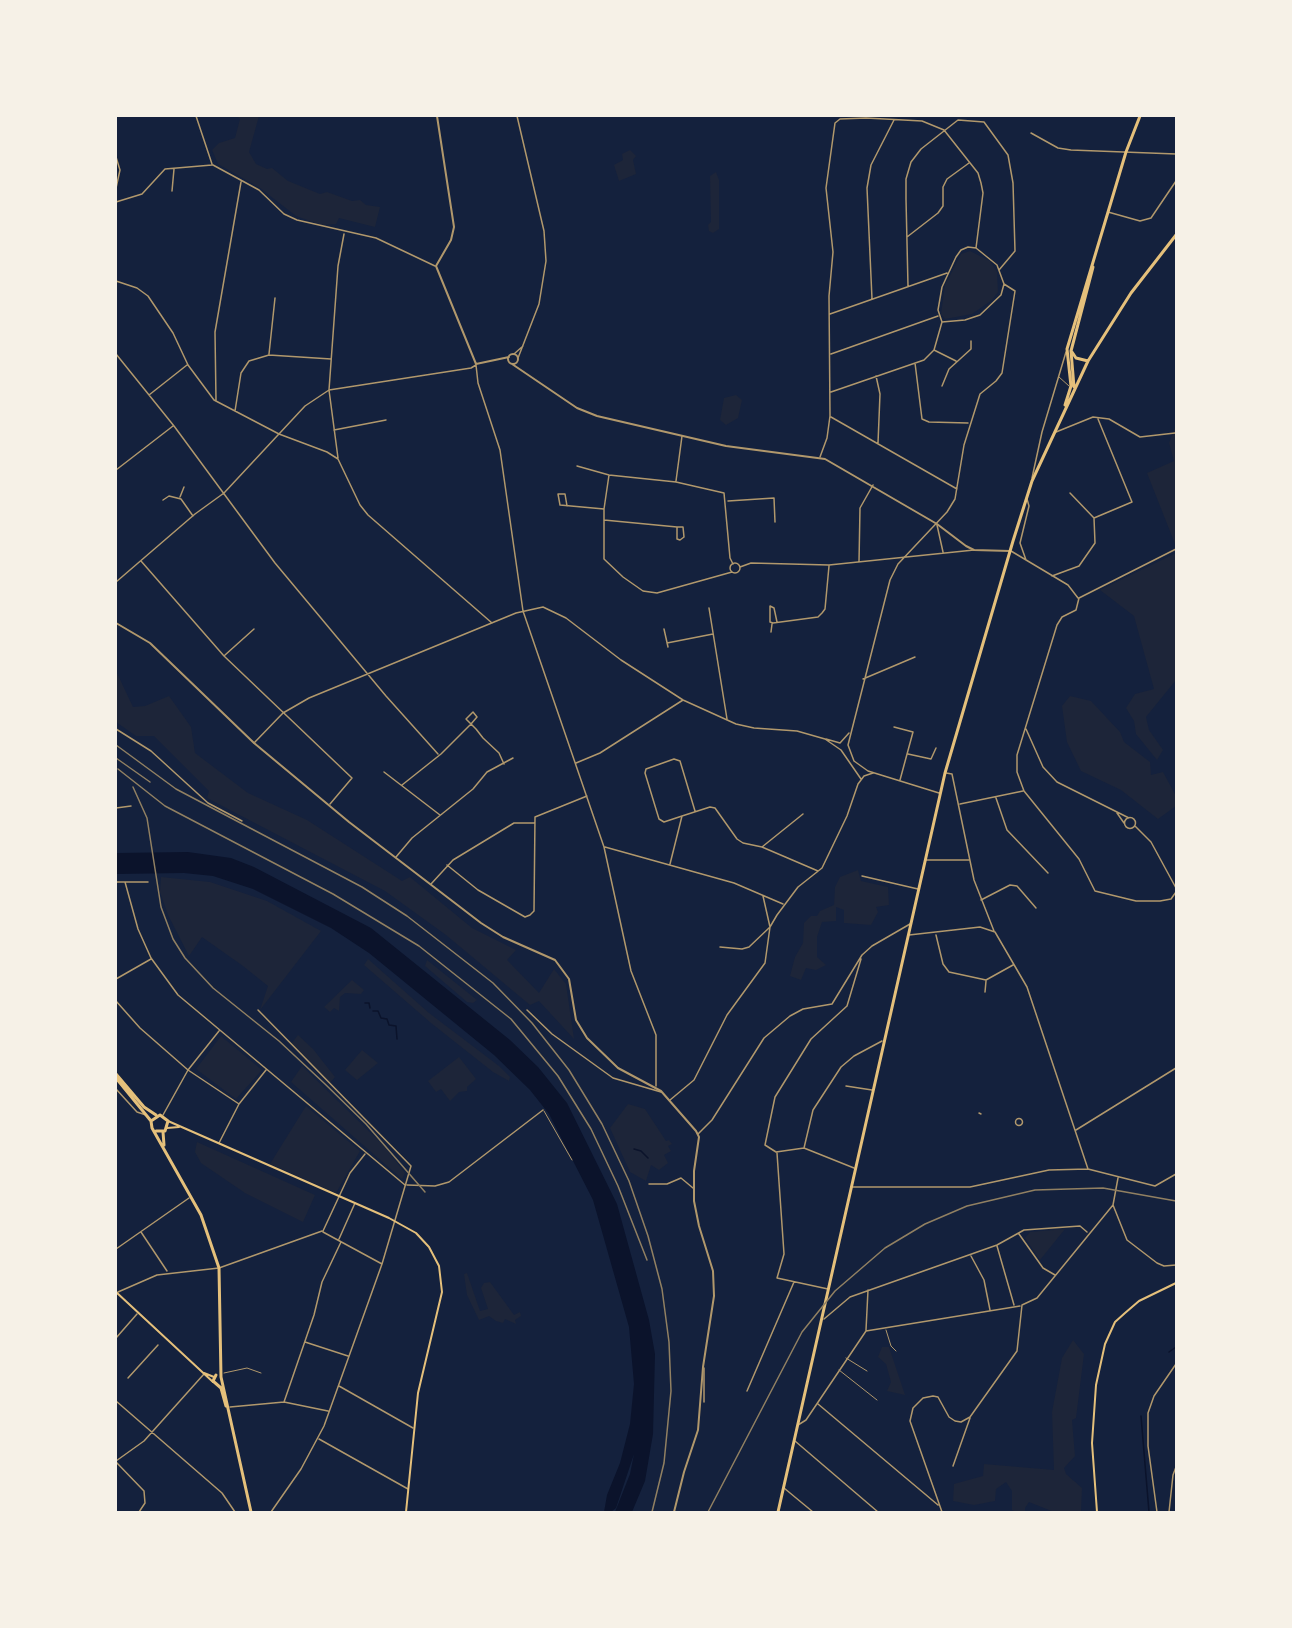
<!DOCTYPE html>
<html>
<head>
<meta charset="utf-8">
<style>
  body { margin:0 }
  #map { position:relative; width:1292px; height:1628px; overflow:hidden; background:#14213d; font-family:Lato,sans-serif }
  canvas { display:block }
  .frame { position:absolute; inset:0; border:117px solid #f6f1e7; pointer-events:none }
</style>
</head>
<body>
<div id="map">
<canvas width="1292" height="1628"></canvas>
<div class="frame"></div>
</div>
<script>
const ctx = document.querySelector('canvas').getContext('2d');
ctx.lineJoin = 'round';
function paint(path, color) { ctx.fillStyle = color; ctx.fill(path, 'evenodd'); }
const shape = rows => new Path2D(rows.map(r => 'M' + r).join(''));
function strokePath(path, color, width, dash) { ctx.strokeStyle = color; ctx.lineWidth = width; ctx.lineCap = dash ? 'butt' : 'round'; ctx.setLineDash(dash || []); ctx.stroke(path); }
paint(shape([
  [237,116,259,116,249,152,256,164,267,169,272,168,288,181,320,194,327,192,352,201,360,200,366,205,380,207,375,227,339,218,336,224,322,225,296,216,260,188,218,164,212,150,219,143,235,138,240,119],
  [630,150,636,156,633,160,636,174,619,181,614,165,623,160,622,154],
  [716,172,719,180,719,229,713,233,709,231,708,225,711,222,710,176],
  [970,251,990,261,997,272,998,292,992,300,972,314,945,319,941,314,945,285,961,254],
  [736,395,742,400,738,418,726,425,720,420,724,398],
  [1176,425,1176,543,1175,544,1147,473,1174,461,1169,443],
  [1176,553,1176,680,1146,717,1149,730,1163,750,1157,760,1136,734,1134,721,1126,708,1135,694,1154,689,1134,616,1100,590],
  [116,671,133,707,145,706,169,696,191,727,195,753,248,793,307,820,402,881,410,877,472,928,516,950,507,960,539,993,554,969,566,984,574,1039,539,1001,530,1005,446,935,385,891,207,798,209,791,154,736,136,736,116,722],
  [1070,696,1091,701,1120,732,1124,742,1150,762,1151,775,1163,772,1176,796,1176,806,1158,819,1121,790,1081,771,1067,742,1062,706],
  [858,870,861,881,888,887,889,905,876,907,878,912,871,925,844,923,844,910,836,907,836,921,822,922,817,937,817,957,826,965,816,970,806,968,801,980,790,976,795,957,803,943,804,923,811,916,817,916,820,911,834,905,835,887,840,877],
  [161,877,210,882,267,901,321,931,260,1010,268,986,243,966,202,937,189,956,168,915,160,892],
  [368,959,429,1013,499,1066,510,1077,509,1081,493,1072,431,1023,364,965],
  [427,960,477,1000,473,1003,467,1002,425,966],
  [352,980,364,990,361,994,345,993,340,997,339,1011,334,1008,330,1012,324,1007],
  [298,1035,313,1049,335,1077,330,1083,291,1044],
  [221,1036,262,1070,236,1099,196,1069],
  [362,1050,378,1063,357,1080,345,1070],
  [459,1057,476,1079,467,1087,467,1091,459,1092,450,1101,441,1089,436,1092,428,1081],
  [302,1066,383,1145,405,1173,402,1179,291,1082],
  [628,1104,645,1109,666,1141,669,1140,672,1144,668,1146,671,1151,664,1155,668,1163,659,1170,651,1165,646,1181,630,1172,610,1128],
  [306,1106,360,1151,336,1193,270,1164],
  [197,1142,315,1195,303,1222,245,1193,201,1163,195,1152],
  [1065,1229,1040,1260,1025,1238,1030,1232],
  [467,1273,480,1311,488,1309,481,1288,484,1283,490,1282,514,1315,520,1312,521,1316,515,1320,516,1324,505,1319,503,1323,496,1321,489,1316,479,1320,467,1295,464,1274],
  [1073,1340,1084,1354,1076,1418,1072,1420,1075,1456,1064,1468,1066,1474,1082,1488,1081,1512,1054,1512,1029,1502,1025,1508,1025,1512,1015,1512,1012,1510,1012,1491,1006,1482,996,1489,995,1501,974,1505,953,1501,954,1484,983,1476,984,1464,1054,1470,1052,1412,1062,1358],
  [882,1347,889,1347,905,1395,887,1391,891,1382,886,1364,878,1357]
]), '#1d2539');
paint(shape([
  [188,852,231,858,254,867,371,928,510,1040,538,1067,567,1103,617,1204,649,1320,655,1354,653,1434,645,1481,632,1512,615,1512,630,1474,634,1454,616,1508,611,1512,604,1512,607,1495,620,1463,630,1424,634,1384,629,1327,593,1200,549,1114,530,1090,494,1055,369,953,331,928,253,889,213,876,184,873,116,874,116,853]
]), '#0b132b');
strokePath(shape([
  [365,1003,369,1003,370,1008],
  [373,1011,378,1011,381,1018,387,1019,389,1025,396,1026,397,1039],
  [634,1149,641,1151,648,1158],
  [1169,1352,1176,1347],
  [1141,1416,1149,1512]
]), '#0b132b', 1.5);
strokePath(shape([
  [1059,377,1069,386],
  [544,1111,572,1160],
  [886,1330,891,1346,896,1351],
  [846,1358,867,1371],
  [839,1370,877,1400],
  [224,1373,247,1368,261,1373]
]), '#b1986c', 1);
strokePath(shape([
  [979,1113,981,1114],
  '1015.5 1122a3.5 3.5 0 1 1 7 0a3.5 3.5 0 1 1-7 0Z'
]), '#b1986c', 1.5);
strokePath(shape([
  [196,116,212,164],
  [517,116,544,231,546,261,539,304,518,358],
  [1031,133,1058,148,1071,150,1176,154],
  [116,157,120,170,116,188],
  [213,165,259,190,284,214,297,220,376,238,435,266],
  [172,191,174,169],
  [116,202,142,194,165,169,212,165],
  [1108,212,1140,221,1151,218,1176,181],
  [907,237,938,213,943,206,943,187,947,179,969,163],
  [968,247,976,248,997,265,1004,284,1001,295,980,315,965,320,942,322,938,310,942,287,956,257,961,250,968,247],
  [116,281,137,288,148,296,173,333,188,365,214,400,279,434,327,452,338,459,360,505,368,515,492,623],
  [908,286,906,199,906,179,911,162,921,149,958,120,984,122,1008,155,1013,183,1015,251,999,270],
  [872,299,867,188,871,165,894,120],
  [830,314,947,273],
  [934,350,956,361],
  [116,354,174,426,275,563,386,696,438,754],
  [269,354,275,298],
  [514,354,523,346],
  [831,354,938,316],
  [915,363,922,419,929,422,968,423],
  [476,365,478,383,500,450,523,611,604,847,631,971,656,1035,656,1086],
  [876,376,880,394,878,443],
  [942,386,949,369,971,349,971,341],
  [831,392,924,360,934,350,942,322],
  [149,395,187,365],
  [216,400,215,332,241,182],
  [235,411,241,373,249,361,269,355,331,359],
  [831,417,957,489],
  [334,430,386,420],
  [1056,432,1093,417,1109,419,1140,437,1175,433],
  [820,457,827,438,830,416,829,296,833,252,826,188,835,123,840,119,866,118,922,121,944,130,978,173,981,183,983,193,976,248],
  [338,458,329,390,338,266,344,234],
  [577,466,609,475,676,482,724,493,730,558,733,564],
  [116,470,173,426],
  [609,475,604,509,604,559,623,577,643,591,657,593,732,572],
  [1032,478,1042,432,1066,352],
  [676,481,682,436],
  [180,497,184,487],
  [163,500,169,496,181,499,193,516],
  [728,501,774,498,775,522],
  [567,506,565,494,558,494,560,505,604,509],
  [1094,518,1132,502,1098,419],
  [604,520,677,527],
  [937,525,943,552],
  [677,527,683,527,684,537,680,540,677,539,677,527],
  [1011,551,1068,585,1078,598],
  [1026,560,1020,543,1029,506,1027,499],
  [141,561,224,656,352,778,330,804],
  [859,562,860,508,873,485],
  '730 568a5 5 0 1 1 10 0a5 5 0 1 1-10 0Z',
  [740,567,751,563,829,565,974,550],
  [1052,576,1079,566,1095,543,1094,518,1070,493],
  [116,582,195,514,224,493,305,406,329,390,471,368,476,365],
  [1079,598,1076,610,1062,617,1057,625,1017,755,1017,772,1024,791,1079,859,1095,891,1136,901,1160,901,1171,899,1176,892],
  [1079,598,1176,549],
  [709,608,727,719],
  [777,622,774,608,770,606,770,622,773,623,818,617,822,613,825,609,829,566],
  [664,629,668,647],
  [771,632,772,624],
  [667,643,713,634],
  [225,655,254,629],
  [863,679,915,657],
  [894,727,913,732,900,780],
  [116,729,151,751,208,803,242,821],
  [1026,729,1043,767,1057,782,1129,818],
  [826,739,840,743,849,733],
  [254,743,283,713,309,698,516,613,543,607,566,618,621,660,683,700,736,724,754,728,797,731,825,739,841,750,861,779],
  [908,754,931,759,936,748],
  [576,763,600,753,683,700],
  [384,772,440,815],
  [946,773,952,774,974,880,994,931],
  [402,785,441,754,471,724,477,717,473,712,466,719,476,729,483,738,499,753,504,764],
  [939,793,868,771,854,761,848,745,890,580,898,564,947,512,955,499,964,445,980,394,996,381,1002,373,1015,291,1004,284],
  [996,798,1007,830,1048,873],
  [960,804,1023,791],
  [116,808,131,806],
  [1117,813,1124,823],
  [682,816,664,822,659,819,645,773,646,769,674,759,680,761,695,811],
  '1124.5 823a5.5 5.5 0 1 1 11 0a5.5 5.5 0 1 1-11 0Z',
  [1135,826,1151,842,1176,888],
  [605,847,734,883,783,904],
  [762,847,803,814],
  [396,857,412,838,473,789,487,772,513,758],
  [926,860,969,860],
  [670,864,682,816,710,807,715,808,737,839,743,843,762,847,818,871],
  [447,865,478,890,525,917,530,915,534,911,535,817,587,796],
  [862,876,918,889],
  [116,882,148,882],
  [125,882,138,929,151,958,178,995,405,1185],
  [431,884,453,860,514,823,534,823],
  [981,900,1010,885,1017,886,1036,908],
  [909,935,980,927,995,932,1027,987,1088,1169],
  [936,935,943,964,949,972,986,980,1013,965],
  [720,947,742,949,749,947,770,927,763,896],
  [116,979,151,959],
  [985,992,986,981],
  [116,1001,140,1028,188,1070,239,1104],
  [258,1010,411,1166,382,1264,324,1426,301,1469,271,1512],
  [527,1010,552,1034,613,1078,661,1092],
  [846,1086,872,1090],
  [116,1089,137,1112,146,1115],
  [670,1100,694,1080,727,1015,765,963,770,927,777,915,798,887,822,868,847,816,858,784,864,776,873,773],
  [163,1115,188,1070,219,1031],
  [1076,1130,1176,1068],
  [698,1134,712,1120,764,1038,790,1016,803,1009,832,1004,862,955,872,946,910,924],
  [219,1143,239,1104,266,1070],
  [804,1148,813,1110,841,1067,854,1056,882,1041],
  [776,1152,765,1145,775,1097,811,1039,847,1006,861,959],
  [776,1152,804,1148,854,1168],
  [777,1153,784,1254,777,1278,828,1289],
  [1118,1178,1113,1205,1127,1240,1157,1263,1164,1266,1176,1265],
  [649,1184,667,1184,681,1178,693,1188],
  [407,1185,435,1186,449,1182,543,1110],
  [851,1187,970,1187,1049,1170,1088,1169,1155,1186,1176,1174],
  [323,1231,350,1173,365,1154],
  [141,1232,167,1271],
  [323,1232,382,1264],
  [1019,1234,1043,1268,1055,1275],
  [339,1239,355,1203],
  [997,1246,1014,1305],
  [116,1249,189,1198],
  [971,1256,984,1280,990,1310],
  [118,1292,157,1275,219,1268,322,1231],
  [824,1319,850,1297,997,1245,1024,1230,1080,1226,1087,1232],
  [866,1330,868,1290],
  [116,1338,137,1314],
  [305,1342,348,1356],
  [128,1378,158,1345],
  [339,1386,413,1428],
  [747,1391,794,1282],
  [116,1401,222,1493,235,1512],
  [284,1402,314,1315,322,1282,341,1242],
  [704,1402,704,1368],
  [818,1404,938,1505],
  [230,1407,284,1402,328,1411],
  [798,1425,806,1420,866,1331,1020,1306],
  [1176,1429,1176,1436],
  [319,1439,408,1489],
  [795,1441,878,1512],
  [116,1461,144,1441,204,1374],
  [116,1462,144,1491,145,1503,139,1512],
  [953,1466,970,1418],
  [784,1488,813,1512],
  [942,1512,910,1421,913,1408,923,1398,933,1396,938,1397,949,1417,955,1421,961,1422,970,1417,1017,1351,1022,1305,1037,1298,1113,1205],
  [1157,1512,1148,1446,1148,1413,1154,1396,1176,1364],
  [1169,1512,1173,1475,1176,1467]
]), '#b1986c', 1.5);
strokePath(shape([
  [437,116,454,227,451,240,436,266,476,364,509,357],
  '508 359a5 5 0 1 1 10 0a5 5 0 1 1-10 0Z',
  [512,364,577,408,597,416,726,446,825,459,937,524,966,546,974,550,1010,551],
  [116,623,150,643,254,743,349,822,481,923,503,937,555,960,569,979,576,1020,587,1038,618,1068,661,1091,696,1131,699,1137,694,1171,694,1201,699,1226,713,1271,714,1296,703,1367,698,1430,684,1472,674,1512]
]), '#b1986c', 2);
strokePath(shape([
  [168,1121,389,1218,416,1233,429,1247,439,1266,442,1292,418,1393,406,1512],
  [167,1128,179,1127],
  [116,1292,213,1382],
  [204,1373,214,1377],
  [1097,1512,1092,1443,1096,1385,1105,1344,1115,1322,1125,1313,1139,1301,1176,1283]
]), '#e5c07b', 2);
strokePath(shape([
  [1072,352,1076,358,1088,361],
  [1074,387,1071,351,1093,267],
  [1065,405,1071,386,1067,349,1126,152,1140,116],
  [116,1074,144,1107,156,1115],
  [116,1078,151,1121],
  [151,1121,152,1128,201,1215,219,1268,221,1377,251,1512],
  [151,1121,160,1115,168,1121,165,1131,156,1131],
  [163,1132,164,1145],
  [216,1375,213,1381,221,1388,226,1406],
  [778,1512,945,773,1013,541,1032,481,1088,361,1131,293,1176,235]
]), '#e5c07b', 3);
strokePath(shape([
  [116,745,176,789,362,887,407,916,493,983,532,1023,569,1070,602,1124,629,1181,648,1236,662,1289,669,1342,671,1391,664,1463,652,1512],
  [116,758,150,782],
  [118,769,165,806,333,894,419,946,511,1019,558,1076,591,1129,618,1186,647,1260],
  [133,787,147,818,161,907,173,939,185,958,213,988,279,1041,325,1084,366,1124,425,1192],
  [708,1512,802,1332,835,1291,885,1248,925,1224,967,1206,1035,1190,1103,1188,1176,1201]
]), '#918062', 1.5);
</script>
</body>
</html>
